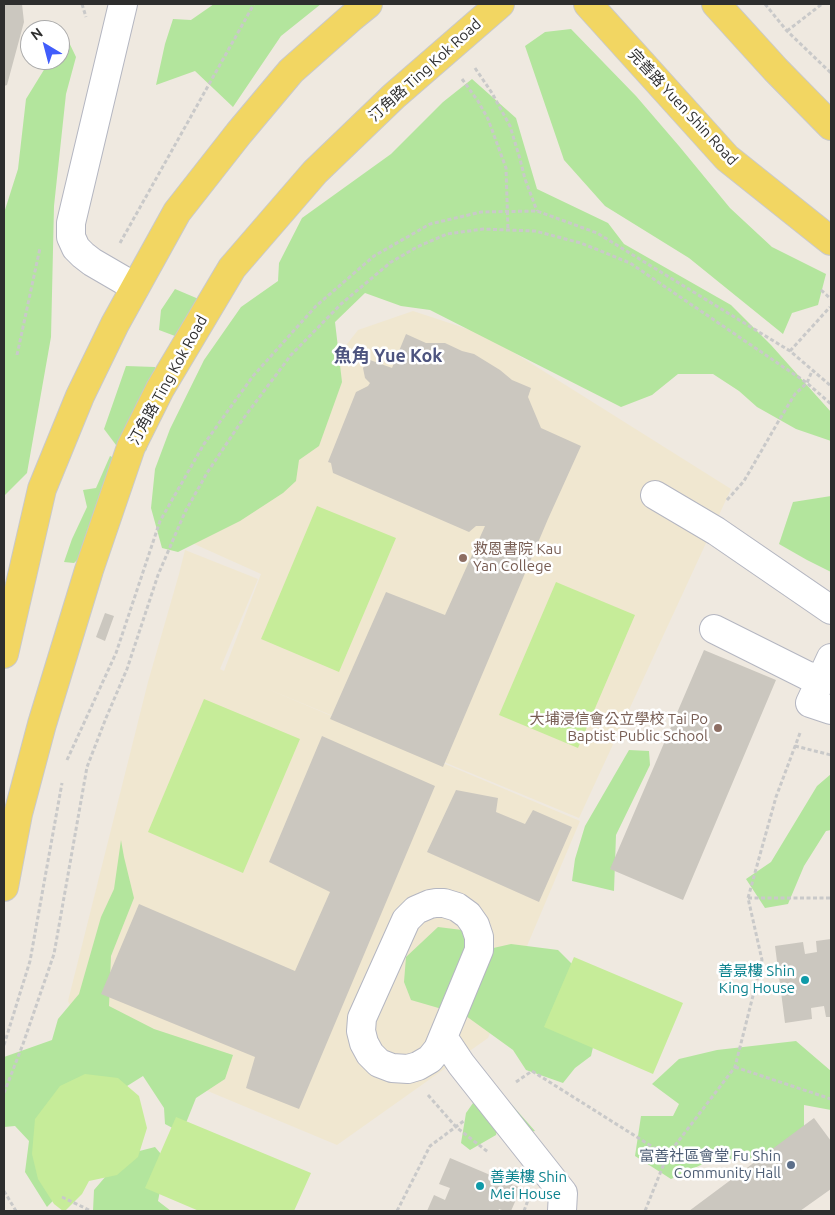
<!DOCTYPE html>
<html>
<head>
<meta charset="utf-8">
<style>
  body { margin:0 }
  #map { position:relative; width:835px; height:1215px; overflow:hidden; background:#efe9e0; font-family:Ubuntu,sans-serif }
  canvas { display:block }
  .frame { position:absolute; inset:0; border:5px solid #2e2e2e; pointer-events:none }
  .north { position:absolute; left:20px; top:20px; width:50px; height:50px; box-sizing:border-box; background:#fff; border:1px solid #ababab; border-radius:50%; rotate:323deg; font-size:14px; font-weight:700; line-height:20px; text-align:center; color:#2e2e2e }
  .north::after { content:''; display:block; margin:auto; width:18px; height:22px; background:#415dfb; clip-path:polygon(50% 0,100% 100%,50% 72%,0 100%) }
</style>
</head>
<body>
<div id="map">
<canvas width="835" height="1215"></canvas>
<div class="frame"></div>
<div class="north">N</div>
</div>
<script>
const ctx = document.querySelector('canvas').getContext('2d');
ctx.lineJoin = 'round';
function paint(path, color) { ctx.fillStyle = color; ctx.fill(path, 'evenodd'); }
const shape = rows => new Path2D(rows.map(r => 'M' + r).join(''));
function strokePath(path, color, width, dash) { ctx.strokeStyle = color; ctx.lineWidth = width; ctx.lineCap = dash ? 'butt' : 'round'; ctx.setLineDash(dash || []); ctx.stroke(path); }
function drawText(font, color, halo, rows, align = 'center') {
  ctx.font = font + ' Ubuntu,"Noto Sans TC",sans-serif'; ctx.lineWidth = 5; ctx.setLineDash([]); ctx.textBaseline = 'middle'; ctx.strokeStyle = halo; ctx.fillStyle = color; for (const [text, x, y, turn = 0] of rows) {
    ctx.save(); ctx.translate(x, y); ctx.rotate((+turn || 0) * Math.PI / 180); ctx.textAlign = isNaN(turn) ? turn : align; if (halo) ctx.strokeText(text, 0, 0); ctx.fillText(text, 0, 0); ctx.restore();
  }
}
paint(shape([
  [413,311,486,335,731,489,579,818,263,687,580,821,488,1038,337,1145,88,1041,68,1001,148,682,179,574,185,550,258,579,220,669,224,671,261,574,192,543,358,330]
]), '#f0e7d0');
paint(shape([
  [214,4,321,4,281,36,233,107,195,71,156,85,165,44,173,19,191,20],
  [571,29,636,96,679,146,730,208,772,247,826,274,818,305,792,313,783,334,689,258,605,206,564,160,525,46,545,32],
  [65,34,76,57,66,94,54,206,51,337,27,473,4,496,4,213,18,169,26,99,50,60,60,60,60,43],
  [472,79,516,118,537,189,608,223,624,244,731,305,771,345,831,412,831,441,796,429,757,407,739,391,713,374,678,374,652,395,621,407,430,310,401,306,365,293,335,322,342,382,319,446,299,460,296,481,283,493,240,521,178,552,162,548,151,508,155,469,170,429,204,360,241,307,278,281,279,263,302,218,391,154,443,102],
  [175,289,201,300,199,345,159,330,161,310],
  [126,366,155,367,158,416,146,451,116,445,104,429],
  [110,456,134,467,116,524,74,563,64,562,72,539,87,507,83,490,96,488],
  [831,496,831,572,807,560,779,544,793,502],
  [629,750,649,751,650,765,616,835,614,891,572,881,575,859,585,826],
  [831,774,831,830,826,831,804,866,788,904,765,908,746,879,771,862,817,786],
  [121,840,124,857,134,898,111,956,109,1006,154,1029,233,1055,225,1079,196,1098,182,1133,165,1124,164,1108,143,1076,116,1093,71,1182,47,1207,25,1172,29,1141,15,1126,4,1127,4,1057,52,1040,58,1019,79,994,101,917,114,889],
  [438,927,462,930,489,949,511,944,558,950,599,991,599,1021,591,1056,575,1068,563,1083,526,1070,513,1050,466,1016,411,1000,404,982,406,957],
  [796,1041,831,1071,831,1110,804,1105,804,1135,773,1158,731,1159,705,1163,671,1179,635,1156,641,1116,673,1116,679,1104,652,1084,679,1059,717,1050],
  [493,1088,512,1105,535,1131,506,1137,498,1125,496,1135,470,1150,461,1143,466,1113,478,1096],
  [155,1147,166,1160,158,1201,171,1211,93,1211,94,1190,124,1155]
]), '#b3e59d');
paint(shape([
  [317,506,396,538,339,672,261,639],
  [556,582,635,615,578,748,499,715],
  [204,699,300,739,243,873,148,832],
  [574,957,683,1003,653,1074,544,1027],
  [85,1074,118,1078,139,1096,147,1128,138,1157,117,1175,89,1181,82,1194,65,1211,63,1211,54,1204,38,1179,32,1154,35,1119,60,1086],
  [176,1117,311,1173,294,1211,199,1211,145,1188]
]), '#c6ec99');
paint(shape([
  [4,4,22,4,24,22,7,85,4,86],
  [406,334,426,343,445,343,462,351,474,354,500,370,512,380,531,388,528,397,541,428,581,446,548,519,443,767,330,719,386,592,445,615,485,526,476,526,469,532,333,473,331,463,328,462,356,392,368,386,370,383,365,378,363,368,370,360,392,368],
  [105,613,114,616,105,641,96,637],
  [704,650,776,680,683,900,610,869],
  [322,736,435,786,299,1109,246,1088,255,1057,101,994,139,904,295,971,330,892,269,862],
  [456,790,498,798,496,812,525,824,533,810,572,827,539,902,427,852],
  [831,939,831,1017,826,1017,824,1006,811,1008,812,1019,785,1023,775,946,803,942,805,954,817,952,816,941],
  [814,1118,831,1141,831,1189,800,1211,689,1211],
  [450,1158,521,1188,511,1211,505,1211,499,1209,498,1211,427,1211,434,1195,445,1200,450,1188,439,1184]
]), '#cbc7bf');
const minor = shape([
  [123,4,71,223,71,237,76,248,83,255,92,262,135,287],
  [655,495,716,531,831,610],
  [714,629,806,675,821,680],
  [831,658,810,703,831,710],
  [436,903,444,903,457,907,468,915,475,925,479,937,479,950,438,1049,430,1059,418,1066,408,1069,392,1068,379,1063,370,1054,364,1043,361,1031,362,1018,406,920,416,910,430,904,436,903],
  [443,1037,461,1064,563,1193,562,1211]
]);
const major = shape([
  [588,4,727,158,831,241],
  [716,4,776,70,831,126],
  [4,654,42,489,80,396,115,324,177,212,239,133,291,71,352,17,368,4],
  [4,887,18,814,42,724,89,570,131,447,160,389,232,268,315,172,394,96,500,4]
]);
strokePath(minor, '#b4b6c1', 30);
strokePath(major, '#c9c9c9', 30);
strokePath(shape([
  [82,4,86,17],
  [765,4,787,31,831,73],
  [787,31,822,4],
  [475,68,492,93,510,126,520,159,525,179,537,211],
  [462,79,478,101,488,119,506,168,508,230],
  [120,243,254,4],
  [821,290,831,299],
  [790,351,830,307],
  [17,355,40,248],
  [727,500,744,481,778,422,795,394,807,383,812,371],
  [795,746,831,755],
  [67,760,116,653,160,521,204,444,253,376,316,306,374,256,430,224,481,212,537,211,597,233,790,351,831,386],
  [748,898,831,898],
  [4,1045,30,961,62,783],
  [735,1067,831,1099],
  [516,1082,532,1071,667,1156,645,1211],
  [4,1093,23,1044,54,954,87,767,106,718,127,669,158,575,185,512,207,473,243,419,291,355,341,304,391,262,417,247,447,234,483,229,535,231,581,243,630,263,807,383,831,404],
  [428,1095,456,1127,488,1152],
  [667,1156,735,1067,762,960,748,898,776,797,800,733],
  [4,1191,16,1211],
  [62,1197,91,1211],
  [397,1211,430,1146,465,1120],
  [524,1211,528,1200]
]), '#c9c9c9', 3, [4, 2.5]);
strokePath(minor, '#fff', 28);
strokePath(major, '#f2d662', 28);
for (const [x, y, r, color] of [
  [463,558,5,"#8d6e63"],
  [718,728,5,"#8d6e63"],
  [805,980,5,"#0f9aa8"],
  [791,1165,5,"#5c6f8a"],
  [480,1186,5,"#0f9aa8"]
]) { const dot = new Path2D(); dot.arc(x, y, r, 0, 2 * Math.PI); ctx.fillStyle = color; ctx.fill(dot); strokePath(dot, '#fff', 2); }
drawText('15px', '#2e2e2e', '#fff', [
  ["汀角路 Ting Kok Road",425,70,-42],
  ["完善路 Yuen Shin Road",683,107,47],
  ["汀角路 Ting Kok Road",168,380,-61]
]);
drawText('15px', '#785e54', '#fff', [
  ["救恩書院 Kau",473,549],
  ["Yan College",473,566],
  ["大埔浸信會公立學校 Tai Po",708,719,"right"],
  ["Baptist Public School",708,736,"right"]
], 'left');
drawText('15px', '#0d838f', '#fff', [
  ["善景樓 Shin",795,971],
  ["King House",795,988],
  ["善美樓 Shin",490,1177,"left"],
  ["Mei House",490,1194,"left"]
], 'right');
drawText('15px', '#4e5e75', '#fff', [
  ["富善社區會堂 Fu Shin",781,1156],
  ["Community Hall",781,1173]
], 'right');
drawText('bold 18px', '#4d547f', '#fff', [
  ["魚角 Yue Kok",388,356]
]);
</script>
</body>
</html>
